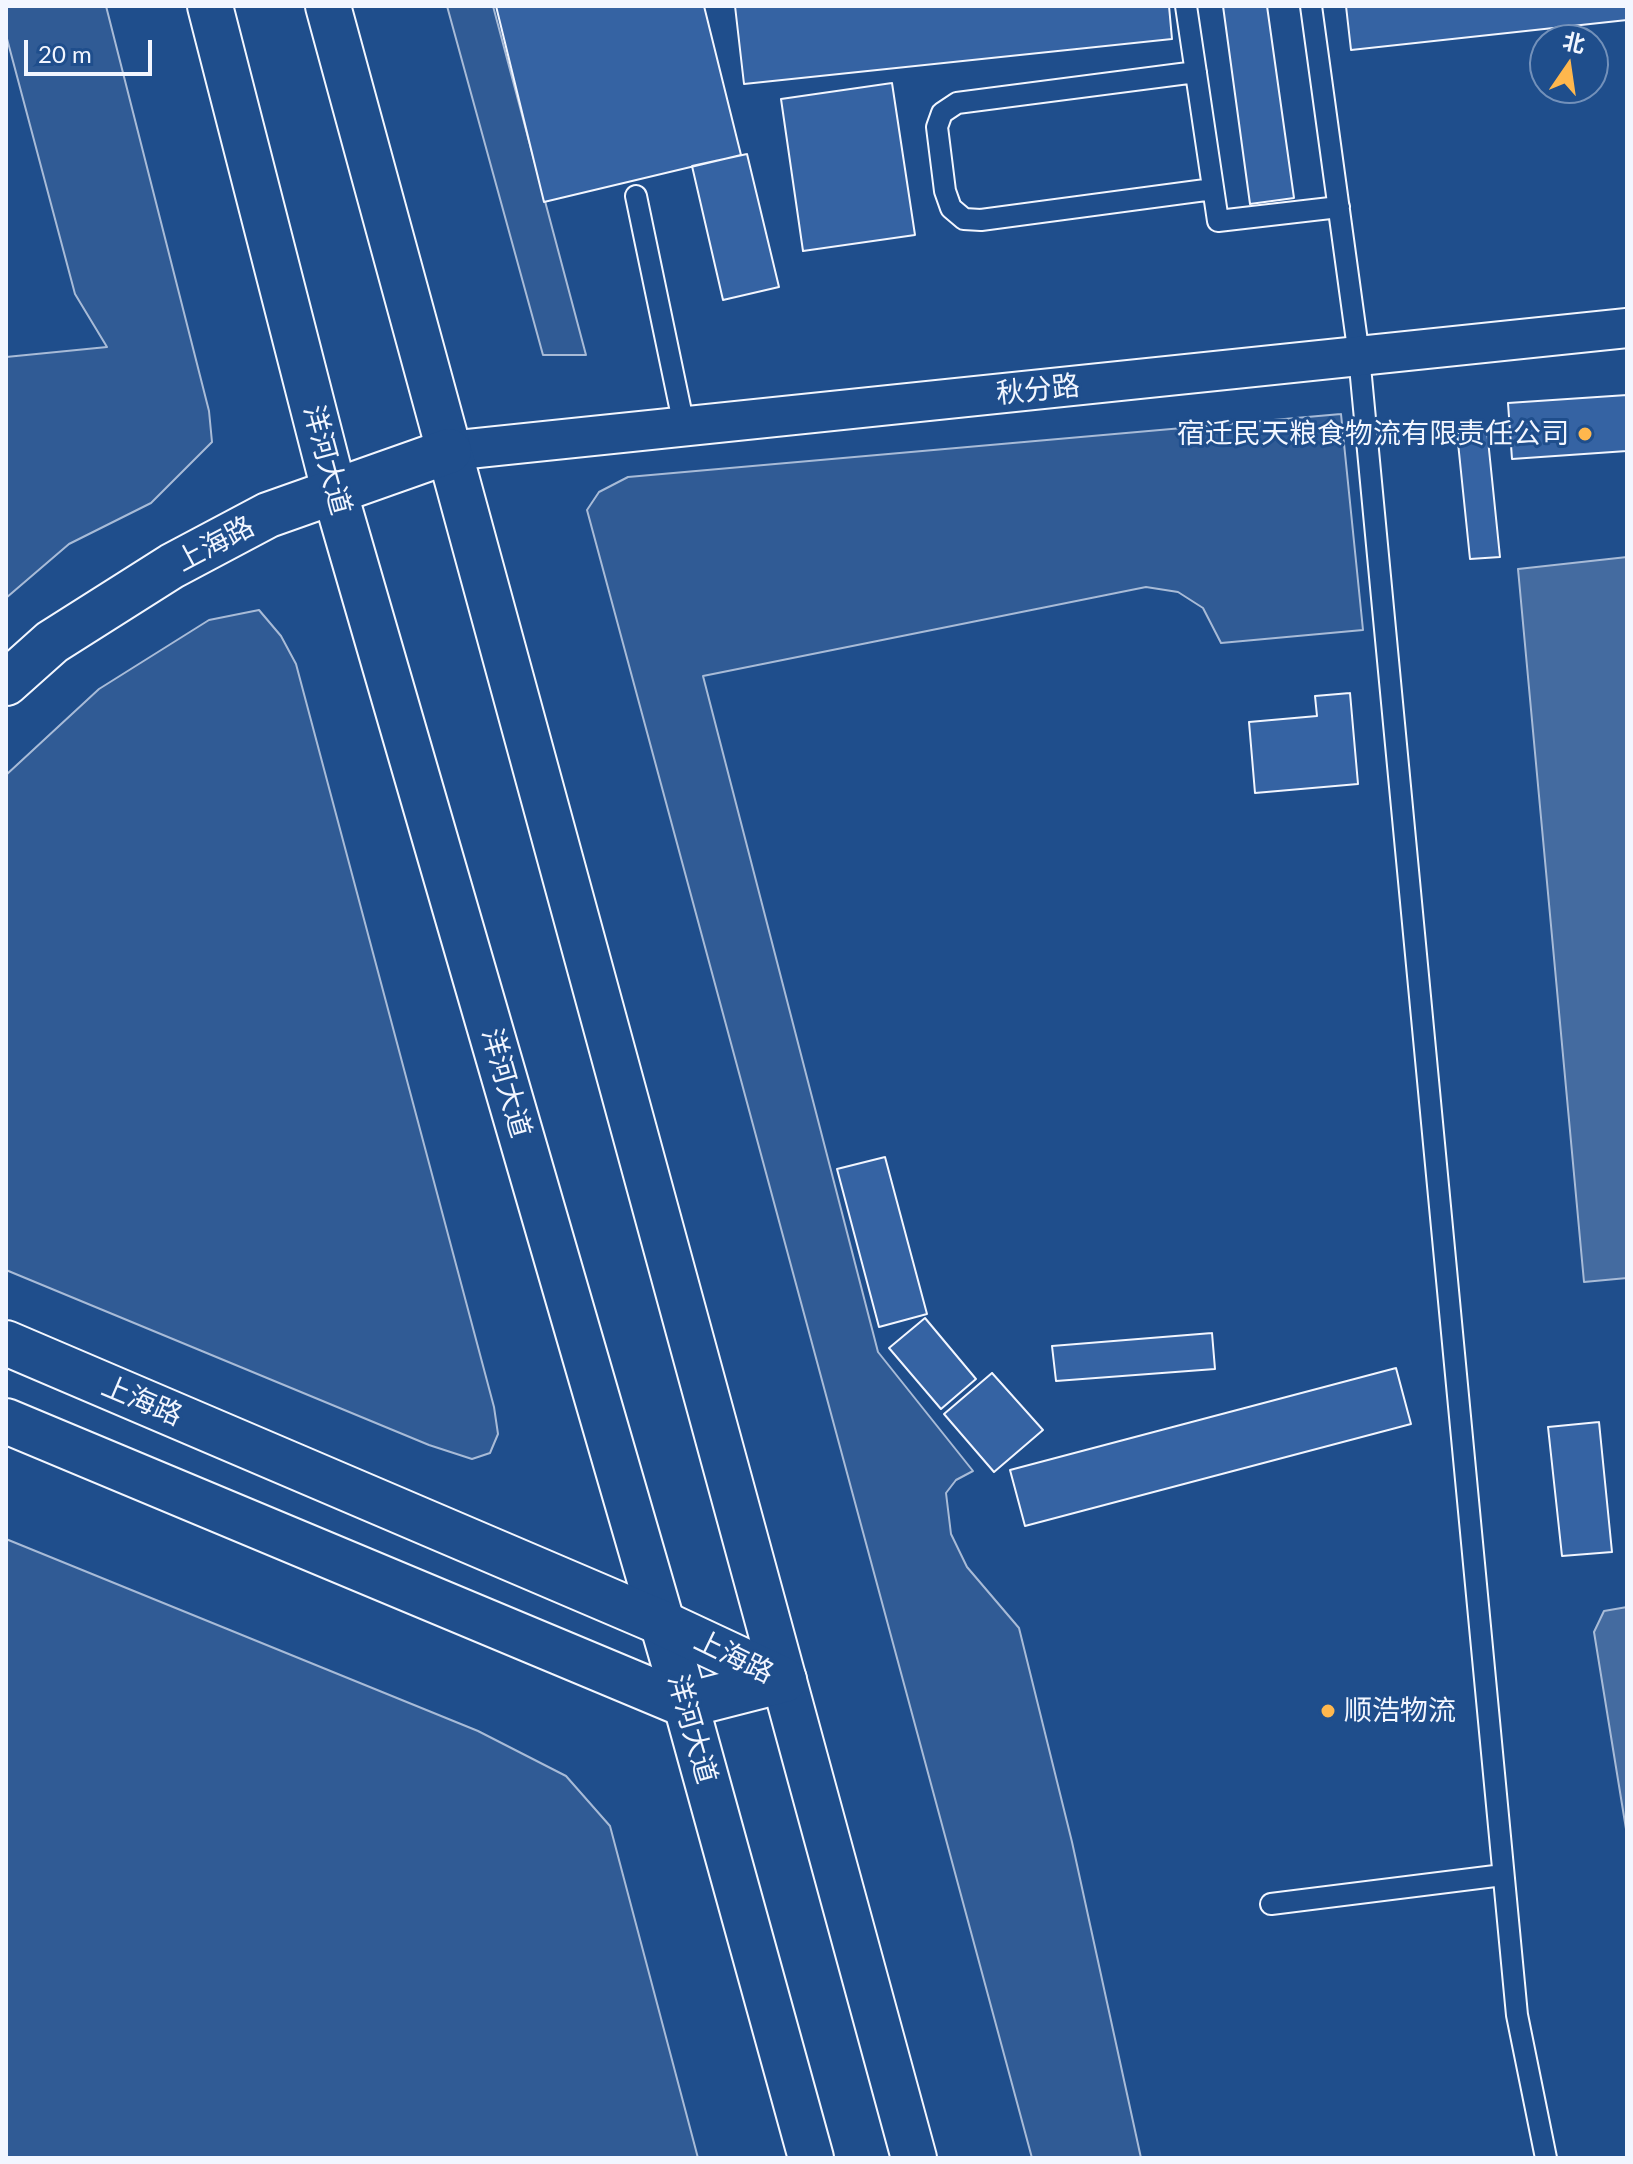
<!DOCTYPE html>
<html>
<head>
<meta charset="utf-8">
<style>
  body { margin:0 }
  #map { position:relative; width:1633px; height:2164px; overflow:hidden; background:#1f4e8c; font-family:Lato,"Noto Sans SC",sans-serif }
  canvas { display:block }
  .frame { position:absolute; inset:0; border:8px solid #f2f6ff; pointer-events:none }
  .north { position:absolute; left:1529px; top:24px; width:80px; height:80px; box-sizing:border-box; background:#1f4e8c; border:2px solid #7391ba; border-radius:50%; rotate:13deg; font-size:22px; font-weight:700; line-height:32px; text-align:center; color:#f2f6ff }
  .north::after { content:''; display:block; margin:auto; width:28px; height:36px; background:#ffb74d; clip-path:polygon(50% 0,100% 100%,50% 72%,0 100%) }
  .scale { position:absolute; left:24px; top:40px; width:128px; height:36px; box-sizing:border-box; border:4px solid #f2f6ff; border-top:0; padding-left:10px; font-size:24px; line-height:28px; white-space:nowrap; color:#f2f6ff; -webkit-text-stroke:6px #1f4e8c; paint-order:stroke }
</style>
</head>
<body>
<div id="map">
<canvas width="1633" height="2164"></canvas>
<div class="frame"></div>
<div class="north">北</div>
<div class="scale">20 m</div>
</div>
<script>
const ctx = document.querySelector('canvas').getContext('2d');
ctx.lineJoin = 'round';
function paint(path, color) { ctx.fillStyle = color; ctx.fill(path, 'evenodd'); }
const shape = rows => new Path2D(rows.map(r => 'M' + r).join(''));
function strokePath(path, color, width, dash) { ctx.strokeStyle = color; ctx.lineWidth = width; ctx.lineCap = dash ? 'butt' : 'round'; ctx.setLineDash(dash || []); ctx.stroke(path); }
function drawText(font, color, halo, rows, align = 'center') {
  ctx.font = font + ' Lato,"Noto Sans SC",sans-serif'; ctx.lineWidth = 6; ctx.setLineDash([]); ctx.textBaseline = 'middle'; ctx.strokeStyle = halo; ctx.fillStyle = color; for (const [text, x, y, turn = 0] of rows) {
    ctx.save(); ctx.translate(x, y); ctx.rotate((+turn || 0) * Math.PI / 180); ctx.textAlign = isNaN(turn) ? turn : align; if (halo) ctx.strokeText(text, 0, 0); ctx.fillText(text, 0, 0); ctx.restore();
  }
}
const built = shape([
  [6,6,106,6,209,411,212,442,151,503,69,544,6,598,6,357,107,347,75,294,6,35,6,6],
  [447,6,493,6,586,355,543,355,447,6],
  [1341,414,1363,630,1221,643,1203,608,1178,592,1146,587,703,676,878,1352,973,1471,956,1480,946,1493,951,1534,967,1567,1019,1628,1072,1842,1141,2158,1032,2158,587,510,599,492,628,477,1341,414],
  [259,610,281,636,296,664,494,1407,498,1434,490,1453,472,1459,429,1445,6,1270,6,775,99,689,209,620,259,610],
  [6,1539,478,1731,566,1776,610,1826,698,2158,6,2158,6,1539]
]);
paint(built, '#305b95');
strokePath(built, '#a8bbd7', 2);
const water = shape([
  [1627,557,1627,1278,1584,1282,1518,569,1627,557],
  [1627,1607,1627,1835,1594,1632,1604,1611,1627,1607]
]);
paint(water, '#446ba0');
strokePath(water, '#a8bbd7', 2);
const building = shape([
  [496,6,704,6,741,155,544,202,496,6],
  [735,6,1169,6,1172,39,744,84,735,6],
  [1223,6,1267,6,1294,198,1250,204,1223,6],
  [1346,6,1627,6,1627,20,1351,50,1346,6],
  [892,83,915,235,803,251,781,99,892,83],
  [747,154,779,287,723,300,692,166,747,154],
  [1627,395,1627,451,1512,459,1508,403,1627,395],
  [1487,430,1500,557,1470,559,1457,433,1487,430],
  [1350,693,1358,784,1255,793,1249,722,1317,716,1315,696,1350,693],
  [885,1157,927,1314,879,1327,837,1169,885,1157],
  [925,1318,976,1379,941,1409,889,1348,925,1318],
  [1212,1333,1215,1369,1056,1381,1052,1346,1212,1333],
  [1396,1368,1411,1424,1025,1526,1010,1470,1396,1368],
  [992,1373,1043,1430,994,1472,944,1414,992,1373],
  [1599,1422,1612,1552,1562,1556,1548,1427,1599,1422]
]);
paint(building, '#3563a3');
strokePath(building, '#f2f6ff', 2);
const service = shape([
  [1186,6,1218,221,1339,207],
  [1311,6,1359,356,1517,2015,1546,2158],
  [1196,72,957,103,942,113,937,127,945,191,951,208,964,219,981,220,1213,189],
  [636,196,684,426],
  [1271,1904,1503,1875]
]);
const minor = shape([
  [449,451,1627,328]
]);
const primary = shape([
  [210,6,334,490,686,1705,811,2158],
  [328,6,914,2158]
]);
const trunk = shape([
  [6,683,52,642,172,566,268,515,449,451],
  [6,1343,662,1623,784,1680],
  [6,1421,686,1705,784,1680]
]);
strokePath(service, '#f2f6ff', 24);
strokePath(minor, '#f2f6ff', 42);
strokePath(primary, '#f2f6ff', 48);
strokePath(trunk, '#f2f6ff', 48);
strokePath(service, '#1f4e8c', 20);
strokePath(minor, '#1f4e8c', 38);
strokePath(primary, '#1f4e8c', 44);
strokePath(trunk, '#1f4e8c', 44);
for (const [x, y, r, color] of [
  [1585,434,8,"#ffb74d"],
  [1328,1711,8,"#ffb74d"]
]) { const dot = new Path2D(); dot.arc(x, y, r, 0, 2 * Math.PI); ctx.fillStyle = color; ctx.fill(dot); strokePath(dot, '#1f4e8c', 3); }
drawText('28px', '#f2f6ff', '#1f4e8c', [
  ["秋分路",1038,390,-6],
  ["洋河大道",327,460,75],
  ["上海路",215,544,-28],
  ["洋河大道",506,1083,74],
  ["上海路",142,1401,23],
  ["上海路",734,1657,26],
  ["洋河大道",692,1729,74]
]);
drawText('28px', '#f2f6ff', '#1f4e8c', [
  ["宿迁民天粮食物流有限责任公司",1569,434],
  ["顺浩物流",1344,1711,"left"]
], 'right');
</script>
</body>
</html>
